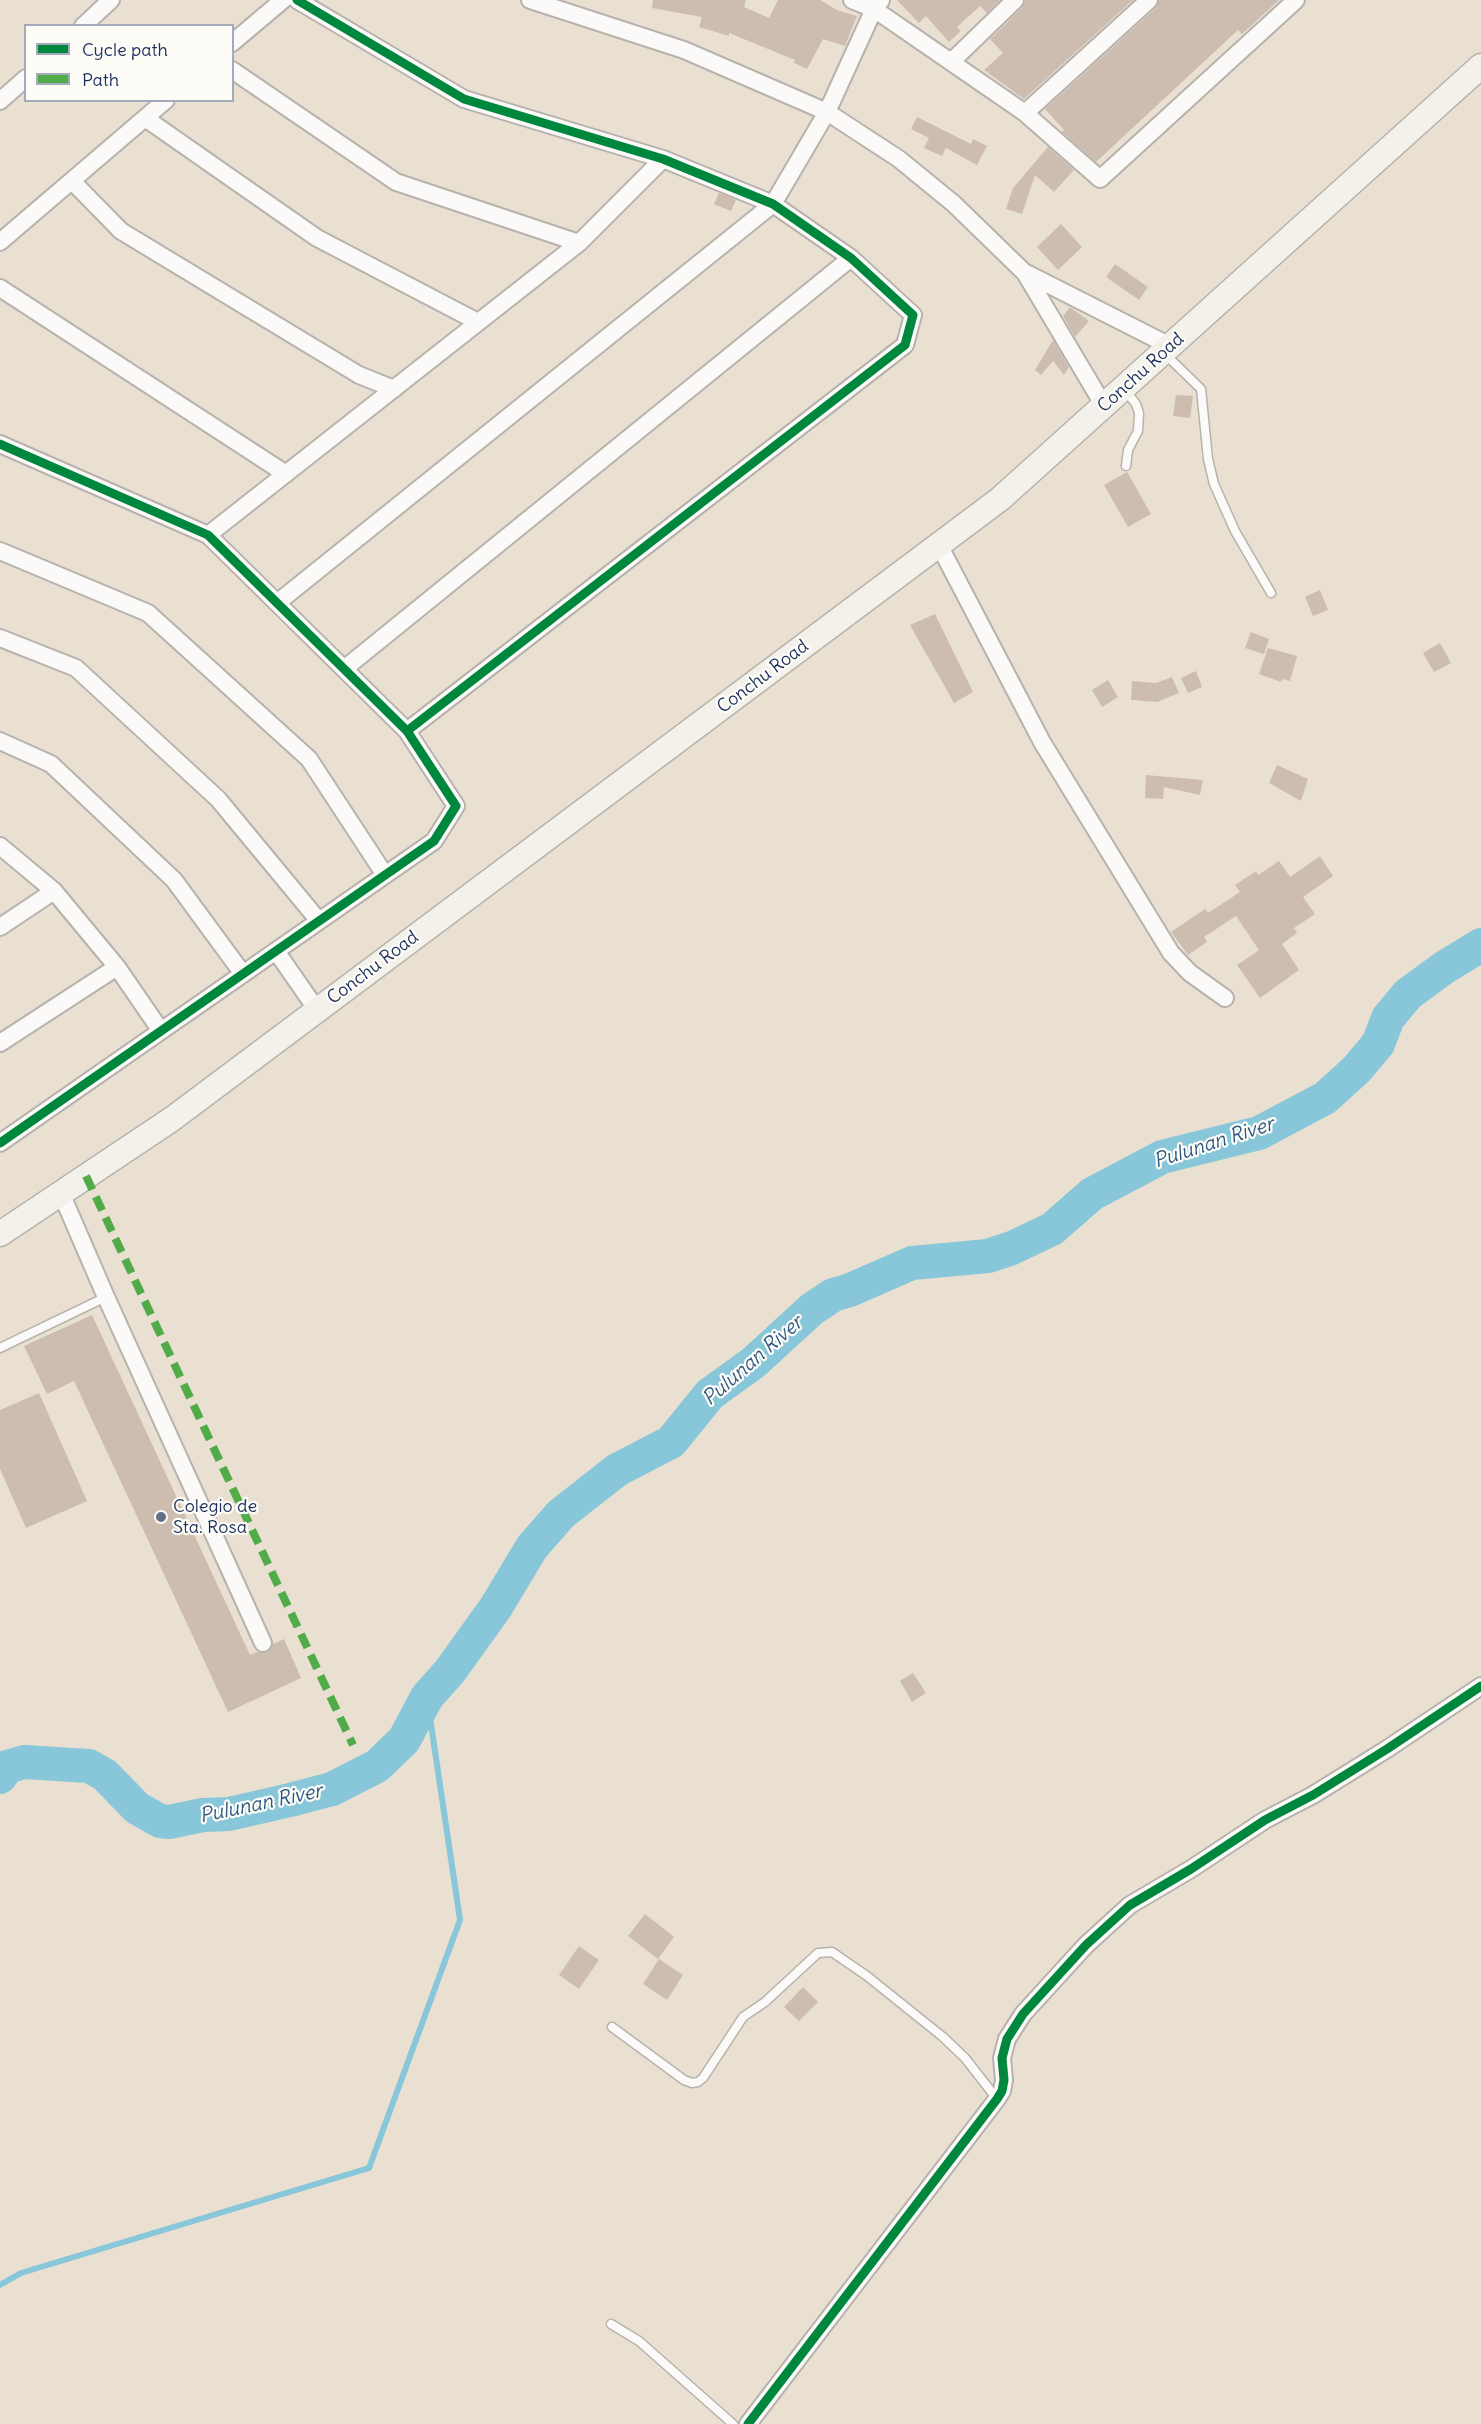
<!DOCTYPE html>
<html>
<head>
<meta charset="utf-8">
<style>
  body { margin:0 }
  #map { position:relative; width:1481px; height:2424px; overflow:hidden; background:#eae0d2; font-family:Delius,sans-serif }
  canvas { display:block }
  .legend { position:absolute; left:24px; top:24px; width:210px; height:78px; box-sizing:border-box; background:#fdfcf7; border:2px solid #a3aaba; margin:0; padding:8px 10px; list-style:none; font-size:18px; color:#1b2f5e }
  .legend li { display:flex; align-items:center; gap:12px; height:30px }
  .legend b { width:30px; border:2px solid #a3aaba }
</style>
</head>
<body>
<div id="map">
<canvas width="1481" height="2424"></canvas>
<ul class="legend">
<li><b style="height:8px;background:#00873e"></b>Cycle path</li>
<li><b style="height:8px;background:#52ab49"></b>Path</li>
</ul>
</div>
<script>
const ctx = document.querySelector('canvas').getContext('2d');
ctx.lineJoin = 'round';
const shape = rows => new Path2D(rows.map(r => 'M' + r).join(''));
function strokePath(path, color, width, dash) { ctx.strokeStyle = color; ctx.lineWidth = width; ctx.lineCap = dash ? 'butt' : 'round'; ctx.setLineDash(dash || []); ctx.stroke(path); }
function paint(path, color) { ctx.fillStyle = color; ctx.fill(path, 'evenodd'); }
function drawText(font, color, halo, rows, align = 'center') {
  ctx.font = font + ' Delius,sans-serif'; ctx.lineWidth = 4.5; ctx.setLineDash([]); ctx.textBaseline = 'middle'; ctx.strokeStyle = halo; ctx.fillStyle = color; for (const [text, x, y, turn = 0] of rows) {
    ctx.save(); ctx.translate(x, y); ctx.rotate((+turn || 0) * Math.PI / 180); ctx.textAlign = isNaN(turn) ? turn : align; if (halo) ctx.strokeText(text, 0, 0); ctx.fillText(text, 0, 0); ctx.restore();
  }
}
strokePath(shape([
  [0,2285,21,2273,369,2168,460,1920,427,1697]
]), '#88c6d9', 6);
strokePath(shape([
  [0,1777,7,1767,24,1762,89,1766,105,1775,137,1808,160,1821,169,1822,203,1815,229,1814,290,1800,332,1789,377,1766,404,1740,427,1697,450,1671,496,1607,532,1547,561,1514,617,1470,671,1442,710,1394,753,1363,812,1309,833,1295,850,1290,912,1263,988,1256,1012,1248,1052,1229,1092,1194,1162,1157,1259,1133,1325,1098,1356,1070,1378,1044,1388,1018,1408,994,1445,967,1481,945]
]), '#88c6d9', 34);
paint(shape([
  [653,0,746,0,744,7,769,18,778,0,820,0,837,10,857,16,845,46,823,39,807,69,794,63,795,60,729,33,729,36,699,27,702,17,652,8],
  [897,0,1000,0,987,13,980,6,957,27,961,31,949,42,926,16,919,23],
  [1025,0,1133,0,1024,99,984,70,1003,53,990,39,1022,8],
  [1159,0,1279,0,1242,34,1238,30,1096,162,1062,132,1064,130,1045,109,1156,8],
  [917,117,971,144,973,139,987,146,977,165,946,148,942,156,924,148,929,138,911,129],
  [1048,147,1074,170,1054,192,1035,175,1022,214,1006,209,1013,188],
  [719,193,736,200,731,211,714,204],
  [1061,224,1082,247,1058,270,1037,247],
  [1115,264,1148,287,1139,300,1106,277],
  [1070,307,1089,321,1075,337,1063,316],
  [1053,340,1069,367,1064,375,1053,361,1041,375,1035,370],
  [1176,395,1193,396,1190,418,1173,416],
  [1127,472,1151,514,1128,527,1104,485],
  [1320,590,1328,610,1313,616,1305,597],
  [935,614,973,692,954,703,910,625],
  [1251,632,1269,639,1264,654,1245,648],
  [1440,643,1451,663,1434,672,1423,653],
  [1268,648,1297,656,1290,681,1282,679,1281,682,1259,674],
  [1196,671,1202,687,1188,693,1181,678],
  [1172,677,1179,693,1157,702,1131,700,1132,681,1156,683],
  [1108,680,1118,697,1102,707,1092,690],
  [1277,765,1308,779,1301,801,1269,783],
  [1146,775,1203,780,1200,795,1164,787,1163,799,1145,798],
  [1320,856,1333,876,1303,897,1315,914,1294,928,1297,933,1282,944,1299,970,1260,998,1237,965,1259,950,1236,916,1204,937,1207,942,1188,955,1171,932,1205,909,1208,913,1240,892,1235,885,1256,871,1258,875,1279,861,1290,877],
  [92,1315,250,1655,257,1652,268,1652,273,1644,284,1639,301,1678,228,1712,74,1381,47,1394,24,1346],
  [39,1393,87,1501,26,1528,0,1469,0,1410],
  [913,1673,926,1693,912,1702,900,1681],
  [645,1914,674,1937,658,1959,628,1936],
  [579,1946,599,1960,579,1989,559,1975],
  [659,1959,683,1975,667,2000,643,1984],
  [803,1987,818,2002,799,2021,784,2007]
]), '#cdbcb0');
const lane = shape([
  [1164,353,1201,389,1208,459,1214,484,1235,531,1271,593],
  [1124,389,1136,404,1139,413,1138,431,1128,450,1126,466],
  [0,1348,106,1297],
  [612,2027,684,2080,692,2083,698,2082,703,2078,743,2017,765,2002,818,1953,832,1952,867,1976,943,2037,965,2058,997,2099],
  [611,2324,639,2341,733,2424]
]);
const street = shape([
  [297,0,464,99,663,159,773,204,851,258,913,315,905,345,407,731],
  [530,0,684,50,827,112,899,159,954,204,1025,273,1104,406],
  [852,0,874,9,1025,113,1100,179,1296,0],
  [83,26,111,0],
  [232,43,283,0],
  [952,61,1015,0],
  [232,70,396,182,579,243],
  [0,101,26,78],
  [1025,113,1149,0],
  [145,118,317,238,478,322],
  [72,181,121,231,359,375,394,389],
  [0,242,166,100],
  [1026,273,1170,346],
  [0,288,286,474],
  [0,444,208,535,407,731,456,806,434,841,0,1143],
  [208,535,579,243,663,159],
  [939,545,1042,742,1171,953,1190,973,1225,998],
  [0,551,148,613,309,759,385,875],
  [277,603,773,204,827,112,874,9,881,0],
  [0,638,76,668,218,799,319,921],
  [344,669,851,258],
  [0,741,51,764,174,880,243,974],
  [0,846,54,891,117,967,161,1031],
  [0,927,54,891],
  [276,951,317,1010],
  [0,1043,117,967],
  [61,1193,106,1297,263,1643],
  [748,2424,997,2099,1002,2091,1004,2080,1002,2058,1007,2039,1023,2014,1086,1945,1130,1905,1191,1869,1265,1820,1313,1795,1387,1749,1481,1686]
]);
const secondary = shape([
  [0,1234,172,1119,1000,499,1481,66]
]);
strokePath(lane, '#b6b2ad', 11);
strokePath(street, '#b6b2ad', 20);
strokePath(secondary, '#b6b2ad', 27);
strokePath(lane, '#fcfaf8', 8);
strokePath(street, '#fcfaf8', 16);
strokePath(secondary, '#f4f0ea', 24);
strokePath(shape([
  [86,1176,353,1745]
]), '#52ab49', 8, [15, 8]);
strokePath(shape([
  [297,0,464,99,663,159,773,204,851,258,913,315,905,345,407,731],
  [0,444,208,535,407,731,456,806,434,841,0,1143],
  [748,2424,997,2099,1002,2091,1004,2080,1002,2058,1007,2039,1023,2014,1086,1945,1130,1905,1191,1869,1265,1820,1313,1795,1387,1749,1481,1686]
]), '#00873e', 9);
for (const [x, y, r, color] of [
  [161,1517,6,"#636d87"]
]) { const dot = new Path2D(); dot.arc(x, y, r, 0, 2 * Math.PI); ctx.fillStyle = color; ctx.fill(dot); strokePath(dot, '#fdfcf7', 2); }
drawText('18px', '#1b2f5e', '#fdfcf7', [
  ["Conchu Road",1141,373,-42],
  ["Conchu Road",763,677,-37],
  ["Conchu Road",373,968,-37]
]);
drawText('18px', '#1b2f5e', '#fdfcf7', [
  ["Colegio de",173,1507],
  ["Sta. Rosa",173,1528]
], 'left');
drawText('italic 20px', '#2f5984', '#fdfcf7', [
  ["Pulunan River",1214,1143,-18],
  ["Pulunan River",753,1361,-41],
  ["Pulunan River",261,1804,-12]
]);
</script>
</body>
</html>
